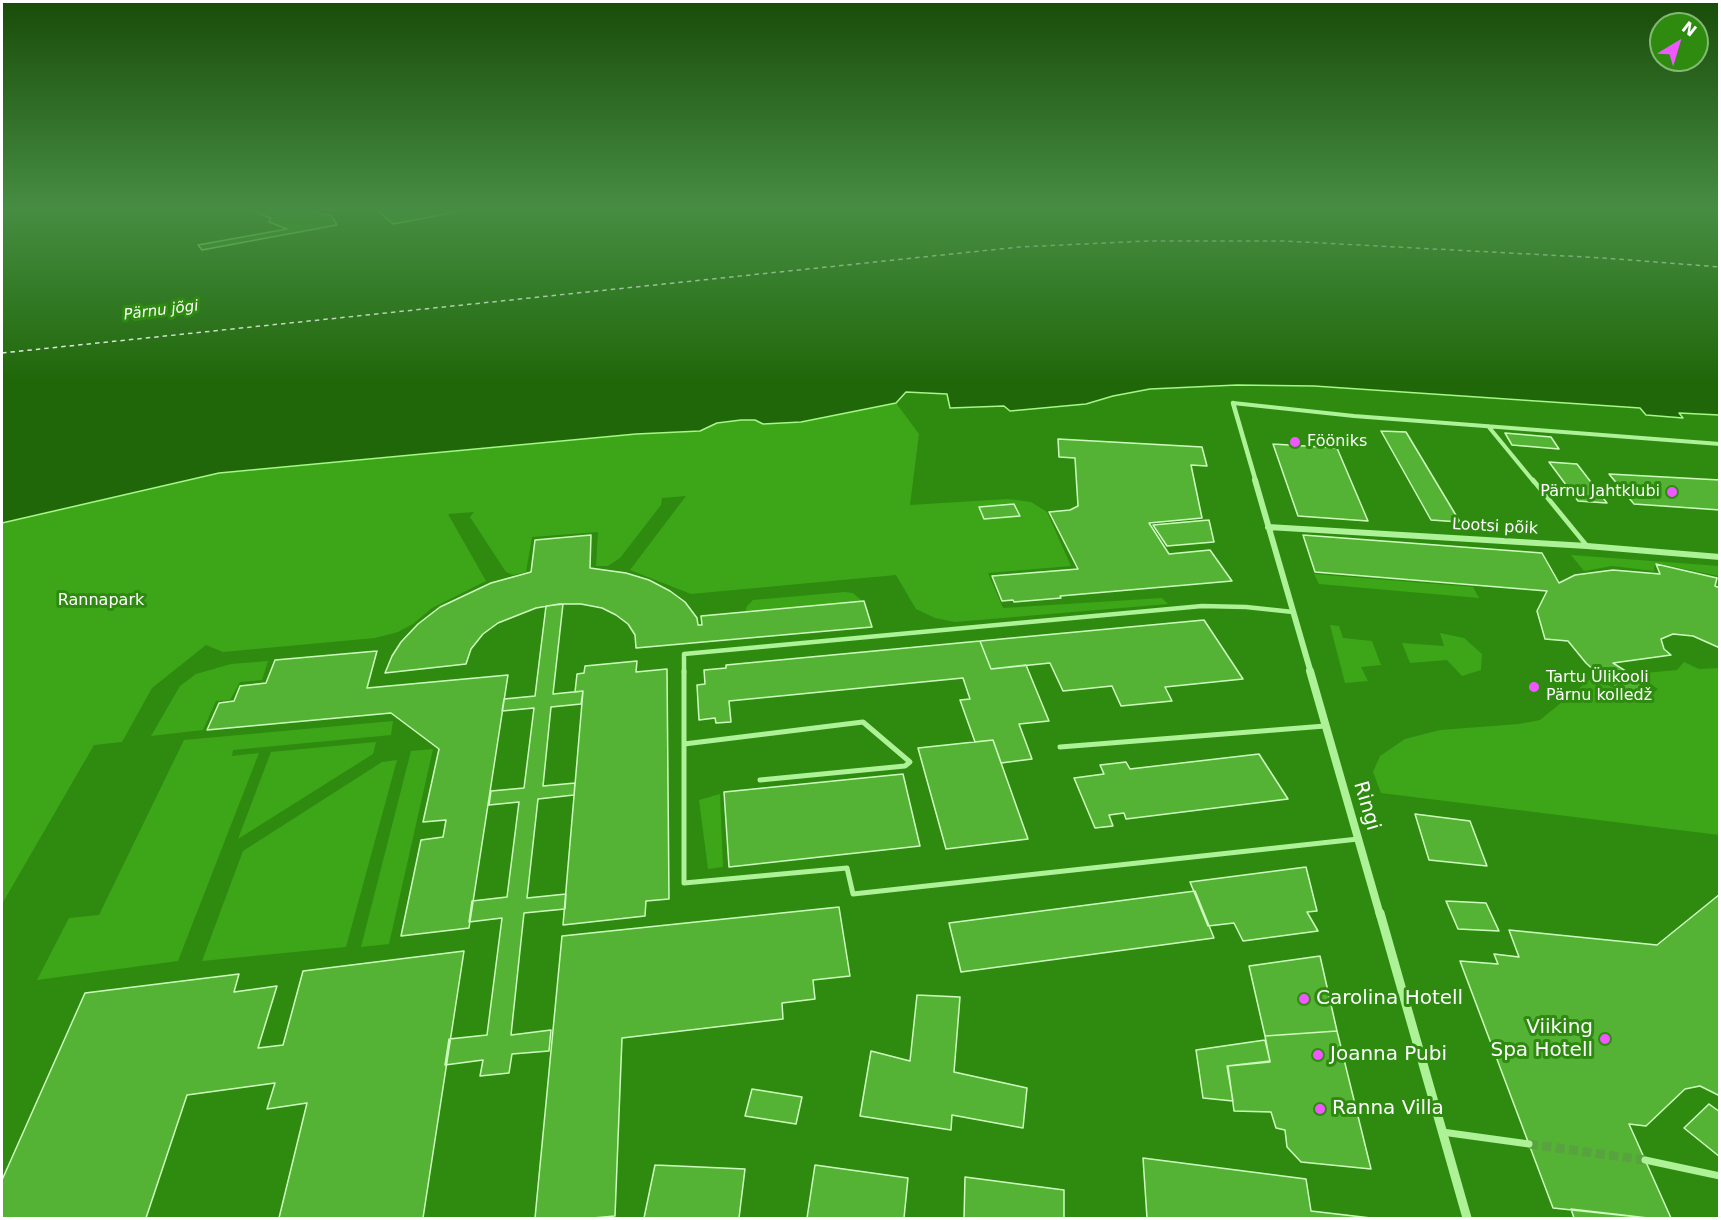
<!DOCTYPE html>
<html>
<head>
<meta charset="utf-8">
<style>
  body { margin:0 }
  #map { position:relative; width:1721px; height:1220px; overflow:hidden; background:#2e8b10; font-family:"DejaVu Sans",sans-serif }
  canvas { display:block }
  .frame { position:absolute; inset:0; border:3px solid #fff; pointer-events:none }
  .north { position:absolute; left:1649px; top:12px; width:60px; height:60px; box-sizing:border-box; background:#2e8b10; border:2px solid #82b970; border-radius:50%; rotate:38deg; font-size:16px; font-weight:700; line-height:24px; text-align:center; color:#fff }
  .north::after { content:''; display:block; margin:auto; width:21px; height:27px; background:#ef58ff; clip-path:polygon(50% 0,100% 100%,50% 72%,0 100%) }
</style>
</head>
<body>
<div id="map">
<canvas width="1721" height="1220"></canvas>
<div class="frame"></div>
<div class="north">N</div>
</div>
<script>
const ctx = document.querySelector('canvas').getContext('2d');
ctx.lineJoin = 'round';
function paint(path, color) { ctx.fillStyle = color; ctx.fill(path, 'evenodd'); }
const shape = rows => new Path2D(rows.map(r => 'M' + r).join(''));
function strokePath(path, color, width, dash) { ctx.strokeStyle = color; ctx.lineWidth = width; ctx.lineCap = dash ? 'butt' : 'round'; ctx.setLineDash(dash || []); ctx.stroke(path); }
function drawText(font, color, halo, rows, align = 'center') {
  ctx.font = font + ' "DejaVu Sans",sans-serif'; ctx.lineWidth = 6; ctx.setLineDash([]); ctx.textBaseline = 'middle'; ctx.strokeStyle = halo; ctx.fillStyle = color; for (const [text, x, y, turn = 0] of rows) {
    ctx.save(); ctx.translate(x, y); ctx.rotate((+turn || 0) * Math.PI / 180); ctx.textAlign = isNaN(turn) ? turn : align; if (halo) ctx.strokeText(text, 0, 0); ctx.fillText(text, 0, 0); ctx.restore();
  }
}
paint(shape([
  [896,403,919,434,910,505,1008,499,1031,502,1047,512,1071,566,988,573,1003,608,1162,598,1168,604,955,622,935,618,916,609,896,575,691,594,630,570,686,496,662,498,661,505,620,558,608,566,596,566,598,532,532,537,526,572,513,575,506,572,470,517,474,512,448,514,486,581,432,608,413,624,398,632,375,638,223,652,206,645,152,688,122,742,94,745,2,904,2,523,219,473,636,434,700,431,717,423,741,420,755,420,763,424,801,422],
  [1571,555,1719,566,1719,576,1655,563,1654,571,1612,566,1584,571],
  [1314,574,1473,587,1479,598,1319,584],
  [845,592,853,593,862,601,745,612,747,606,753,600],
  [1330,625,1339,626,1343,638,1372,641,1381,665,1361,667,1368,681,1345,683],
  [1440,633,1464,638,1482,654,1481,670,1462,676,1447,660,1410,663,1402,643,1444,646],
  [268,661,262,680,240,682,230,700,216,701,203,730,151,736,180,686,196,674,231,664],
  [1684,662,1699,669,1719,668,1719,835,1381,793,1373,772,1380,756,1405,739,1440,730,1519,724,1540,720,1593,677,1642,703,1658,689,1634,674,1677,670],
  [393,721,391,735,233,750,232,756,259,753,178,961,37,980,69,918,99,915,184,740],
  [376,742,373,754,238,839,271,752],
  [433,749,389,944,361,947,411,751],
  [397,760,346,947,202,961,243,851,382,762],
  [720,794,723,867,708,869,699,800]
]), '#3ca618');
const water = shape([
  [2,210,251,210,270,218,269,222,287,229,198,245,202,250,337,225,331,215,319,214,312,210,377,210,393,224,468,210,1719,210,1719,415,1679,413,1683,418,1646,415,1640,408,1314,386,1237,385,1150,389,1113,396,1086,404,1010,411,1004,406,950,408,947,394,906,392,896,403,801,422,763,424,755,420,741,420,717,423,700,431,636,434,219,473,2,523,2,210]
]);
paint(water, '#20670a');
strokePath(water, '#a6f688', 1.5);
strokePath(shape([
  [2,353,1019,247,1147,241,1284,241,1604,258,1720,267]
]), '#fff', 1.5, [4.5, 4]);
const building = shape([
  [1381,431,1406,432,1460,522,1431,520,1381,431],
  [1505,433,1551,437,1559,449,1512,445,1505,433],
  [1058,439,1202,447,1207,466,1191,465,1202,518,1149,523,1169,554,1210,550,1232,581,1060,596,1061,598,1014,602,1013,600,1002,601,992,576,1078,569,1049,512,1070,510,1078,506,1075,458,1059,457,1058,439],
  [1273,444,1337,448,1368,521,1298,516,1273,444],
  [1549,462,1577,464,1607,503,1578,501,1549,462],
  [1609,474,1720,480,1720,510,1634,504,1609,474],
  [1014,504,1020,516,984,519,979,507,1014,504],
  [1209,520,1214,542,1167,546,1153,525,1209,520],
  [591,535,590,568,626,573,649,580,670,591,685,602,697,618,698,625,702,625,701,616,864,601,872,627,636,648,635,635,628,624,616,615,602,608,581,604,559,604,536,608,498,623,483,634,471,649,466,664,385,673,392,656,401,642,418,624,440,607,491,583,531,572,535,540,591,535],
  [1303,535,1542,553,1559,583,1575,575,1613,570,1660,574,1656,564,1717,578,1715,586,1720,588,1720,648,1693,636,1673,634,1661,639,1664,649,1671,655,1613,663,1652,688,1638,699,1599,675,1586,663,1568,641,1545,639,1537,611,1547,591,1315,572,1303,535],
  [563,604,553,694,583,691,581,704,551,707,543,786,575,783,574,795,538,799,527,898,566,894,565,909,524,913,511,1035,551,1030,549,1051,512,1054,509,1073,480,1076,483,1060,445,1065,449,1039,487,1035,502,918,469,922,472,901,507,897,519,802,489,805,491,791,524,788,534,708,502,711,504,699,535,696,546,606,563,604],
  [1204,620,1243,679,1165,687,1172,701,1121,706,1112,686,1063,691,1050,663,991,669,980,641,1204,620],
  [980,641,991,669,1026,665,1049,721,1019,724,1032,759,1001,763,993,740,975,742,960,700,970,699,963,678,729,701,731,722,716,723,715,718,699,720,697,685,705,684,704,670,726,668,726,665,980,641],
  [377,651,367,688,508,675,469,928,401,936,421,840,443,837,446,820,423,822,439,749,391,713,207,730,219,703,234,701,240,686,266,683,275,660,377,651],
  [637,661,636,672,667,669,669,899,646,901,645,916,563,925,583,691,575,692,577,674,584,673,585,666,637,661],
  [993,740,1028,839,946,849,918,748,993,740],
  [1259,754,1288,799,1126,819,1124,813,1109,815,1113,826,1095,828,1074,778,1104,774,1100,765,1126,762,1130,769,1259,754],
  [903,774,920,846,729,867,724,792,903,774],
  [1415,814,1470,821,1487,866,1429,860,1415,814],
  [1306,867,1317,911,1307,912,1318,931,1243,941,1234,923,1208,926,1190,882,1306,867],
  [1195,891,1214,938,961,972,949,923,1195,891],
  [1720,894,1720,1096,1700,1086,1685,1089,1646,1126,1629,1124,1671,1218,1648,1218,1553,1208,1460,961,1498,964,1494,954,1519,957,1509,930,1657,945,1720,894],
  [1446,901,1486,903,1499,931,1458,929,1446,901],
  [839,907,850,976,813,980,815,999,782,1003,783,1019,622,1038,615,1216,593,1218,535,1218,562,936,839,907],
  [464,951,423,1218,279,1218,307,1103,267,1109,275,1083,187,1095,146,1218,2,1218,2,1180,85,993,239,974,234,992,277,986,258,1048,283,1045,303,971,464,951],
  [1320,956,1337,1031,1265,1036,1249,966,1320,956],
  [917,995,960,997,954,1072,1027,1088,1023,1128,952,1115,951,1130,860,1116,871,1051,910,1061,917,995],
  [1337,1031,1371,1169,1301,1162,1287,1147,1285,1130,1276,1128,1271,1112,1234,1111,1228,1066,1270,1062,1265,1036,1337,1031],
  [1265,1040,1270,1061,1227,1066,1233,1101,1203,1098,1196,1050,1265,1040],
  [752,1089,802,1097,796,1124,745,1116,752,1089],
  [1709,1104,1720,1112,1720,1157,1684,1128,1709,1104],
  [1143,1158,1306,1179,1311,1211,1371,1218,1147,1218,1143,1158],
  [655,1165,745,1169,739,1218,644,1218,655,1165],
  [815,1165,908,1178,904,1218,807,1218,815,1165],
  [965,1177,1064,1190,1064,1218,964,1218,965,1177],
  [1571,1209,1648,1218,1574,1218,1571,1209]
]);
paint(building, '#54b334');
strokePath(building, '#cefdbe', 1.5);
strokePath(shape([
  [1529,1144,1645,1160]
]), '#58a240', 9, [9, 4.5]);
strokePath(shape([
  [1233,403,1354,416,1720,444],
  [1488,426,1534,482]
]), '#aef297', 4);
strokePath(shape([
  [1533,480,1587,546],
  [684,673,684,654,1202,606,1246,607,1293,612]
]), '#aef297', 4.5);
strokePath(shape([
  [684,671,684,744,863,722,910,762,905,766,760,780],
  [684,744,684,883,847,868,853,894,1358,839],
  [1060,747,1325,726]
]), '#aef297', 5);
strokePath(shape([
  [1442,1132,1529,1144],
  [1645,1160,1720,1176]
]), '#aef297', 7);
strokePath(shape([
  [1233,403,1256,482]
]), '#aef297', 4.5);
strokePath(shape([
  [1255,480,1311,673],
  [1268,527,1587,546,1720,557]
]), '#aef297', 6);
strokePath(shape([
  [1310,671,1380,915]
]), '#aef297', 8);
strokePath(shape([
  [1380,913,1467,1218]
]), '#aef297', 9);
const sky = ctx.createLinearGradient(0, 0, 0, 381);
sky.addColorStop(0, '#194c09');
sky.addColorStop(0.55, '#468d42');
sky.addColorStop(1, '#468d4200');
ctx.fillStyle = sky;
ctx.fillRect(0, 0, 1721, 381);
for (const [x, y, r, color] of [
  [1295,442,6,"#ef58ff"],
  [1672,492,6,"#ef58ff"],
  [1534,687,6,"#ef58ff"],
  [1304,999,6,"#ef58ff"],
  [1605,1039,6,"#ef58ff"],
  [1318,1055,6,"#ef58ff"],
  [1320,1109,6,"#ef58ff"]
]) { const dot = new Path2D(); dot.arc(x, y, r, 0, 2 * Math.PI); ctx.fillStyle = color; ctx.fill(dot); strokePath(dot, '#2e8b10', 2); }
drawText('italic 15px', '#fff', '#2e8b10', [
  ["Pärnu jõgi",161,311,-7]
]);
drawText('16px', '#fff', '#2e8b10', [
  ["Fööniks",1307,442],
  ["Pärnu Jahtklubi",1660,492,"right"],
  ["Tartu Ülikooli",1546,678],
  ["Pärnu kolledž",1546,696]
], 'left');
drawText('16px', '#fff', '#2e8b10', [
  ["Lootsi põik",1495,527,3]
]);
drawText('16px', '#fff', '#2e8b10', [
  ["Rannapark",101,601]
]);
drawText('20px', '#fff', '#2e8b10', [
  ["Ringi",1366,806,74]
]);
drawText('20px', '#fff', '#2e8b10', [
  ["Carolina Hotell",1316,999],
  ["Viiking",1593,1028,"right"],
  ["Spa Hotell",1593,1051,"right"],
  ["Joanna Pubi",1330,1055],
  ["Ranna Villa",1332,1109]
], 'left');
</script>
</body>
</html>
